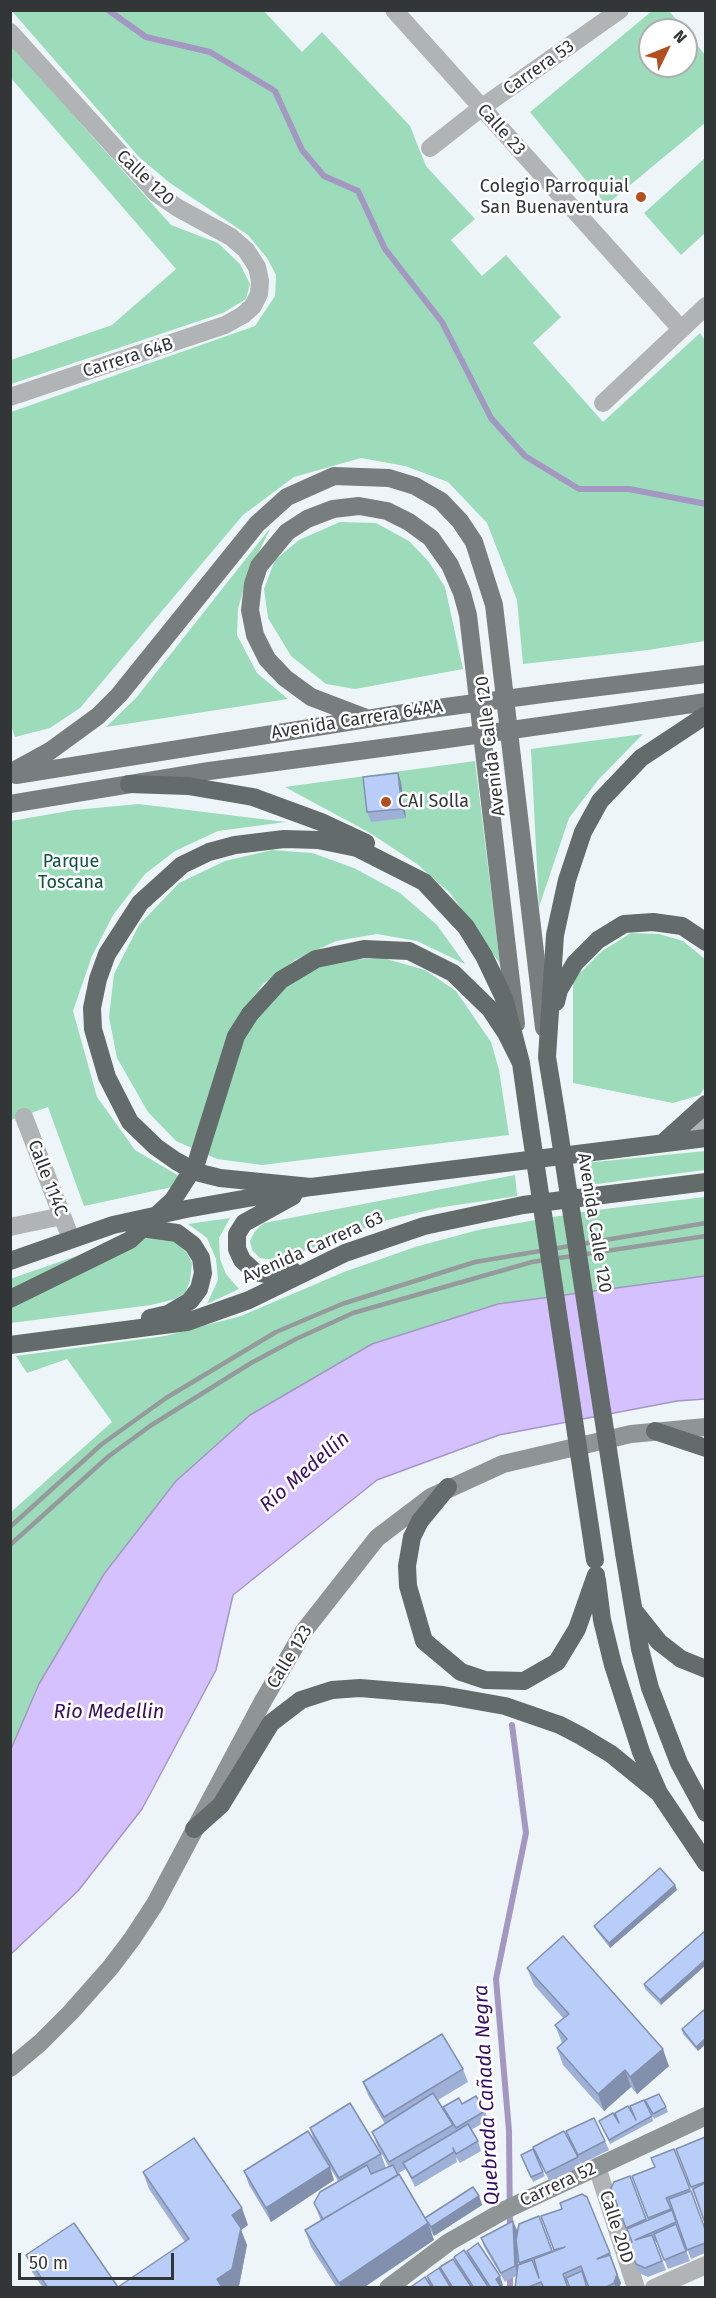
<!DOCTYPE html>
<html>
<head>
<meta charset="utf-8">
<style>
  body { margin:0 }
  #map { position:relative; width:716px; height:2298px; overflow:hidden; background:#eef5f9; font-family:"Fira Sans",sans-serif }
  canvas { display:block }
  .frame { position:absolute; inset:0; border:12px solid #333637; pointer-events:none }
  .north { position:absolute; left:638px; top:18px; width:60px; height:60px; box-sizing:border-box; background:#fff; border:2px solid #adafaf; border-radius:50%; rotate:47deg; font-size:16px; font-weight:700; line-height:24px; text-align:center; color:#333637 }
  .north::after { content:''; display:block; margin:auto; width:21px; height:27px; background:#b34e1f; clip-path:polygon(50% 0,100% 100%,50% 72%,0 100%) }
  .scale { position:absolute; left:18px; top:2253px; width:156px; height:27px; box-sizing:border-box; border:3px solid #333637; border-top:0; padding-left:8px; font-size:18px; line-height:21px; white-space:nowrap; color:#333637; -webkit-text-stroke:4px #fff; paint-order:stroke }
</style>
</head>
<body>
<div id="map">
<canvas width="716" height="2298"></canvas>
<div class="frame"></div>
<div class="north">N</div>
<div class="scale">50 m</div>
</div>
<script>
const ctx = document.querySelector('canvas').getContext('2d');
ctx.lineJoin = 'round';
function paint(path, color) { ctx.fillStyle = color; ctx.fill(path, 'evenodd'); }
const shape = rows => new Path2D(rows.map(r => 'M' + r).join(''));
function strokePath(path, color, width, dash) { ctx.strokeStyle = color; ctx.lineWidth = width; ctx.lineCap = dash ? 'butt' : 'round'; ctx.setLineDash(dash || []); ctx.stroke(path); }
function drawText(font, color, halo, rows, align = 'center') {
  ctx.font = font + ' "Fira Sans",sans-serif'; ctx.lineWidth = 5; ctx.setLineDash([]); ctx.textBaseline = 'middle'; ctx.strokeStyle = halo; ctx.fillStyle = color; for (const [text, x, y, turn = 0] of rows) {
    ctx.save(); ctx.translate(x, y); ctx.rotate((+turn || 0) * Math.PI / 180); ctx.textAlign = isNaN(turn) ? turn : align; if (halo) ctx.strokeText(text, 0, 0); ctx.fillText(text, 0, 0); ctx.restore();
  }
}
paint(shape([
  [11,10,264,11,302,52,322,32,410,126,426,166,475,219,451,240,482,276,506,255,561,317,533,343,603,422,700,333,706,342,705,641,648,650,523,664,517,600,487,523,448,482,405,466,361,458,294,477,243,515,80,708,50,728,15,737,10,723,11,412,255,326,275,296,276,275,267,258,248,235,170,183,139,157],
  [652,11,669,11,685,30,650,30,650,66,686,66,686,31,705,55,705,123,606,205,530,112],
  [10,44,171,225,218,243,240,264,250,284,246,299,223,313,11,384,11,360,112,325,176,269,11,78],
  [705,158,705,233,681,255,644,213],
  [340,522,376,523,409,541,429,562,445,587,463,669,355,689,326,684,291,656,268,618,264,589,275,560,299,540],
  [271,527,248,574,238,609,237,635,257,673,288,699,106,727,136,698],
  [643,734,599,779,569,818,539,907,531,749],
  [475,761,500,964,450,893,417,864,370,833,285,787],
  [139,804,286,822,218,831,175,851,145,874,113,915,92,956,73,1011,97,1097,135,1150,191,1183,84,1206,48,1107,11,1120,11,821,74,810],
  [272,850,312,853,354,868,400,893,437,925,465,964,417,941,377,934,336,941,295,960,263,984,242,1012,278,993,314,969,346,960,383,958,425,970,456,991,491,1042,499,1070,509,1135,262,1165,217,1159,176,1141,148,1112,117,1058,109,1017,114,974,139,925,179,883,225,861],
  [631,933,659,934,683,941,705,959,706,1085,700,1095,673,1103,573,1083,573,980,602,951],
  [705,1151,705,1170,589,1185,585,1163],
  [515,1175,517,1196,437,1208,384,1221,285,1258,272,1260,260,1258,252,1250,250,1241,255,1231,264,1223],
  [705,1197,705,1276,498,1304,372,1344,176,1481,104,1574,39,1684,11,1749,11,1512,112,1422,67,1359,27,1373,16,1356,165,1336,241,1316,344,1272,415,1247,478,1230,588,1211],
  [230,1218,219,1238,220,1259,226,1274,239,1289,207,1304,218,1280,216,1259,207,1238,188,1224],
  [153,1235,175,1240,187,1253,192,1263,190,1281,185,1293,175,1299,151,1305,11,1323,10,1279,111,1244]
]), '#9cdcbb');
const water = shape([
  [705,1276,705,1399,677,1401,499,1435,377,1480,233,1595,216,1670,142,1809,78,1891,11,1954,11,1749,39,1684,104,1574,176,1481,250,1415,372,1344,498,1304,705,1276]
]);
paint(water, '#d5c1fe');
strokePath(water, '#a497c2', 1.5);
strokePath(shape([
  [108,10,146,37,210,52,275,91,302,150,324,176,358,191,385,249,442,322,491,418,525,456,579,489,629,489,706,504],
  [510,2230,509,2131,496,1979,526,1833,512,1725],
  [510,2288,510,2273]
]), '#a497c2', 6);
strokePath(shape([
  [394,10,681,329],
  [10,32,156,193,178,208,231,237,246,250,257,267,260,281,259,294,253,306,243,315,225,325,10,397],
  [430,148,481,108,620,10],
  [603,403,706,306],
  [24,1117,71,1239],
  [672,1138,706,1122],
  [10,1227,62,1216],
  [597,2167,636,2288],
  [654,2288,706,2265]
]), '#b0b4b4', 18);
strokePath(shape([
  [10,2068,40,2043,71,2012,110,1968,132,1939,155,1904,263,1701,304,1631,377,1538,431,1497,503,1464,631,1434,706,1427],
  [388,2288,449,2242,505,2210,706,2116]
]), '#8f9494', 18);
strokePath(shape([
  [550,693,706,674],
  [366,718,311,697,285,678,267,659,255,635,250,610,253,584,259,566,287,532,307,519,333,509,359,506,387,511,409,522,431,538,450,565,462,593,468,615,516,1024],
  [554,724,706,702],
  [10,773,50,751,98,716,119,695,257,524,287,497,334,476,389,478,415,486,441,501,460,521,474,542,494,605,544,1028],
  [16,775,423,710],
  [10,804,209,771,426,742]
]), '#787e7e', 18);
strokePath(shape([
  [129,784,188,786,253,797,321,822,366,843],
  [556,1002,559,990,575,963,598,940,624,924,653,922,682,926,706,942],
  [250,1014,281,980,316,959,364,949,409,951,453,973,490,1009,506,1033,521,1063,530,1127],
  [557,1118,547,1057,555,935,567,880,583,832,600,801,641,758,706,715],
  [665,1141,706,1104],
  [311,1187,220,1178,196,1172,176,1161,156,1147,130,1122,107,1077,93,1029,92,1008,98,979,107,954,140,903,182,865,209,852,235,845,284,839,318,840,357,848,424,882,466,927,484,956,504,998,521,1063],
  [134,1227,177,1233,193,1245,201,1258,203,1273,199,1289,190,1301,168,1314,150,1318],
  [10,1261,113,1225,186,1209,311,1187,706,1138],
  [293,1271,270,1275,255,1272,242,1260,237,1249,237,1234,244,1223,293,1196],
  [10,1345,187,1322,249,1300,345,1253,424,1226,523,1205,706,1182],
  [655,1431,706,1448],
  [448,1487,420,1521,412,1537,407,1566,408,1586,424,1641,461,1672,485,1680,524,1681,557,1662,577,1629,596,1575],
  [624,1553,640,1649,650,1688,679,1763,706,1813],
  [597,1580,602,1620,613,1665,641,1752,659,1793,706,1863],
  [636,1613,659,1642,681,1659,706,1669],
  [194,1829,221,1805,271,1723,301,1700,332,1690,360,1688,443,1695,505,1706,560,1725,581,1736,611,1754,659,1793]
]), '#646b6b', 18);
strokePath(shape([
  [10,1527,102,1444,166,1398,276,1332,342,1304,475,1262,706,1223],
  [10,1545,109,1456,150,1426,251,1363,296,1339,353,1313,532,1262,706,1236]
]), '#959a9d', 4.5);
strokePath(shape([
  [423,710,550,693],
  [426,742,554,724]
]), '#787e7e', 18);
strokePath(shape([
  [557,1118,624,1553],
  [530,1127,595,1560],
  [10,1299,130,1240,173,1200,196,1164,236,1036,250,1014]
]), '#646b6b', 18);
paint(shape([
  [398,773,401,782,406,818,371,822,367,812],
  [677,1890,610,1948,596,1930,594,1926],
  [705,1931,661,2005,645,1989,644,1984],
  [527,1968,669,2066,637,2094,631,2087,604,2111,563,2065,557,2048,562,2043,555,2025,563,2018,534,1985],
  [705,2009,698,2051,683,2034,682,2029],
  [463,2069,468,2082,438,2100,445,2111,462,2104,485,2111,488,2120,471,2130,478,2141,481,2151,460,2163,456,2157,457,2162,415,2187,406,2169,397,2174,426,2220,479,2196,482,2205,434,2236,430,2230,434,2240,363,2288,337,2288,311,2247,305,2230,321,2221,314,2203,338,2181,314,2141,310,2128,381,2154,386,2168,389,2167,377,2145,372,2132,385,2124,368,2095,363,2082],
  [645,2100,666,2107,668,2112,654,2119],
  [652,2116,653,2121,610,2144,599,2121,618,2122],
  [566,2131,605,2141,609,2150,581,2164,569,2140],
  [705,2137,705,2223,676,2149],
  [533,2147,578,2157,581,2166,550,2182,536,2156],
  [674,2149,705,2229,705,2253,691,2259,672,2207,670,2207,676,2222,690,2261,668,2269,657,2241,655,2242,666,2270,648,2277,639,2273,628,2244,631,2242,611,2188,630,2176,647,2220,648,2220,632,2176,655,2167],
  [522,2159,543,2172,545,2176,533,2182],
  [244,2171,334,2180,271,2222,249,2185],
  [143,2172,248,2225,241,2230,247,2245,239,2286,237,2288,43,2288,32,2272,26,2255,118,2287,185,2242,149,2189],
  [539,2216,553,2252,554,2252,541,2216,610,2253,621,2283,619,2288,589,2288,584,2275,566,2283,568,2288,515,2288,516,2276,505,2282,484,2247,481,2238,517,2230,517,2236],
  [517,2247,520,2264,518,2268],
  [467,2251,503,2285,501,2288,413,2288,429,2284,427,2276,442,2273,440,2267,457,2264,454,2257,470,2259]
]), '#9fb0d6');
paint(shape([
  [398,773,401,782,406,818,402,809],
  [675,1885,677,1890,610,1948,609,1943],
  [705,1960,705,1966,661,2005,660,2000],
  [705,2039,705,2045,698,2051,696,2047],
  [663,2049,669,2066,637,2094,630,2077],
  [625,2070,631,2087,604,2111,598,2094],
  [330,2167,334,2180,271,2222,266,2208],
  [479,2196,482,2205,434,2236,431,2227],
  [242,2208,248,2225,241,2230,247,2245,239,2286,237,2288,220,2288,217,2279,232,2215],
  [513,2221,517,2230,518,2276,515,2266],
  [428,2223,434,2240,363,2288,341,2288,339,2283],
  [617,2274,621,2283,619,2288,616,2288,614,2283],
  [500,2276,503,2285,500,2288,496,2279]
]), '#8290ae');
const building = shape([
  [398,773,402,809,367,812,363,777,398,773],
  [660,1868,675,1885,609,1943,594,1926,660,1868],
  [705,1931,705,1960,660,2000,644,1984,705,1931],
  [563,1936,663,2049,630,2077,625,2070,598,2094,557,2048,567,2039,555,2025,569,2014,527,1968,563,1936],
  [705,2009,705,2039,696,2047,682,2029,705,2009],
  [442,2034,463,2069,384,2117,363,2082,442,2034],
  [433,2093,453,2125,389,2162,372,2132,433,2093],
  [659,2094,666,2107,653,2114,645,2100,659,2094],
  [476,2096,485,2111,456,2128,443,2107,459,2098,462,2104,476,2096],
  [644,2100,652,2116,609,2140,599,2121,613,2113,619,2123,615,2113,628,2106,636,2120,630,2106,644,2100],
  [350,2103,381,2154,339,2178,310,2128,350,2103],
  [594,2118,605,2141,578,2155,566,2131,594,2118],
  [468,2124,478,2141,456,2154,453,2148,454,2152,412,2178,403,2163,468,2124],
  [308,2131,330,2167,266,2208,244,2171,308,2131],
  [564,2131,578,2157,546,2173,533,2147,564,2131],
  [705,2137,705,2182,691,2187,676,2149,705,2137],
  [194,2138,242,2208,232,2215,241,2228,232,2269,217,2279,222,2287,48,2288,26,2255,74,2223,118,2287,189,2239,143,2172,194,2138],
  [533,2149,543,2172,531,2177,521,2155,533,2149],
  [674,2149,690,2189,666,2198,671,2209,648,2218,632,2176,655,2167,651,2158,674,2149],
  [367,2165,371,2174,393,2165,398,2175,323,2219,314,2203,320,2192,367,2165],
  [399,2174,428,2223,339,2283,305,2230,399,2174],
  [630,2176,646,2219,626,2228,611,2188,614,2182,630,2176],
  [705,2183,705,2223,693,2189,705,2183],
  [473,2187,479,2196,431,2227,425,2218,473,2187],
  [691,2191,705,2229,705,2243,687,2250,669,2199,691,2191],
  [582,2194,587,2197,610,2253,597,2259,610,2255,617,2274,614,2283,605,2288,589,2288,581,2266,563,2274,568,2288,544,2288,541,2282,526,2288,515,2288,518,2265,532,2260,539,2278,534,2259,565,2247,554,2250,541,2216,562,2209,560,2203,582,2194],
  [672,2210,676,2222,635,2240,652,2235,662,2261,645,2268,636,2264,628,2244,632,2242,627,2229,672,2210],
  [539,2216,552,2251,519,2263,516,2240,519,2224,539,2216],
  [513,2221,515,2266,501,2273,481,2238,513,2221],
  [676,2224,686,2251,664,2260,654,2234,676,2224],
  [478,2243,500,2276,496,2279,501,2288,491,2288,467,2251,478,2243],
  [464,2250,489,2288,474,2288,454,2257,464,2250],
  [453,2259,472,2288,453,2288,440,2267,453,2259],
  [439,2268,451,2288,434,2288,427,2276,439,2268],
  [582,2271,587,2288,570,2288,566,2278,582,2271],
  [425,2277,432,2288,413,2288,412,2286,425,2277]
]);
paint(building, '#b9cdf9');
strokePath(building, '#8290ae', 1.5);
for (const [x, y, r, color] of [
  [641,197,6,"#b34e1f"],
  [386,802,6,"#b34e1f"]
]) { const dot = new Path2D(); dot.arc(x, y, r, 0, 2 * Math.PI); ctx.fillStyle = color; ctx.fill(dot); strokePath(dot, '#fff', 2); }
drawText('18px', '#333637', '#fff', [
  ["Carrera 53",539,68,-35],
  ["Calle 23",501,130,48],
  ["Calle 120",145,178,43],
  ["Carrera 64B",128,358,-18],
  ["Avenida Carrera 64AA",357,720,-9],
  ["Avenida Calle 120",491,746,-97],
  ["Calle 114C",47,1178,69],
  ["Avenida Calle 120",594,1223,81],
  ["Avenida Carrera 63",313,1248,-24],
  ["Calle 123",290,1657,-59],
  ["Carrera 52",558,2185,-25],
  ["Calle 20D",616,2227,72]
]);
drawText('18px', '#333637', '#fff', [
  ["Colegio Parroquial",629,187],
  ["San Buenaventura",629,208],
  ["CAI Solla",398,802,"left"]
], 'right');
drawText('18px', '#0d5539', '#fff', [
  ["Parque",71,862],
  ["Toscana",71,883]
]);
drawText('italic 20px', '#370c64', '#fff', [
  ["Río Medellín",305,1472,-41],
  ["Rio Medellin",109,1712],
  ["Quebrada Cañada Negra",487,2095,-93]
]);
</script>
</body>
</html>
